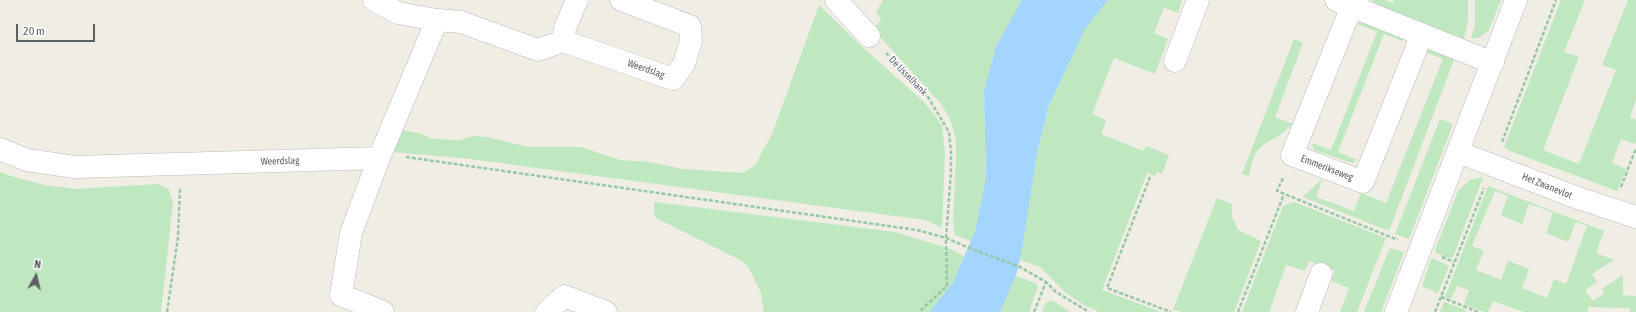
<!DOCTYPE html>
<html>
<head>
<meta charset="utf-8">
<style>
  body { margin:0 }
  #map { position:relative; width:1636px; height:312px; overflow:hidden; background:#efede4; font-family:"Asap Condensed",sans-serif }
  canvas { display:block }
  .north { position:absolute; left:16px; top:256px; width:40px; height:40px; -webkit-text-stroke:3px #fff; paint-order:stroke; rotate:8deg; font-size:11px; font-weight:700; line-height:16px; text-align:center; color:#5c6065 }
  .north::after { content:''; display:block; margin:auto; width:14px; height:18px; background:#5c6065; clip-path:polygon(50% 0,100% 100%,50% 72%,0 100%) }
  .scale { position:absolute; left:16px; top:24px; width:79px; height:18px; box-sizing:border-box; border:2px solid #5c6065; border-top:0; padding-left:5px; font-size:12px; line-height:14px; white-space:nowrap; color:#5c6065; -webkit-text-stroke:3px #fff; paint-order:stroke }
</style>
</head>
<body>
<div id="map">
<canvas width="1636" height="312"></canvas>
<div class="north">N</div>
<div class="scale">20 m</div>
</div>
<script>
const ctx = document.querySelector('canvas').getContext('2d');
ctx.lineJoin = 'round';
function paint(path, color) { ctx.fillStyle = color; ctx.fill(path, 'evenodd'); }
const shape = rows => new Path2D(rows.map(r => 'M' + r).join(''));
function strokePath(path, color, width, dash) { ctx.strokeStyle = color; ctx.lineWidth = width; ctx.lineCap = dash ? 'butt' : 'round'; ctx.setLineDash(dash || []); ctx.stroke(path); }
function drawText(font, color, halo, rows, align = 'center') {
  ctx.font = font + ' "Asap Condensed",sans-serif'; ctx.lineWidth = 3; ctx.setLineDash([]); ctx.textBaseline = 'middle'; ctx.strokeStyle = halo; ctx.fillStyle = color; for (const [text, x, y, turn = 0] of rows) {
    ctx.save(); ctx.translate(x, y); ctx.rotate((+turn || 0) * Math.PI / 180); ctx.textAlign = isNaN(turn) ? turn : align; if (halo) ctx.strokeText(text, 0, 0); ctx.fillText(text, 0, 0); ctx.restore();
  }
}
paint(shape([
  [883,0,1022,0,996,46,984,90,986,177,975,231,971,241,955,235,953,221,956,157,956,142,953,128,948,115,941,104,873,29,880,21,881,18,876,12],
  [1108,0,1182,0,1178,13,1164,8,1154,33,1168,39,1155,74,1114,58,1092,114,1106,120,1101,134,1143,151,1146,146,1169,155,1162,174,1157,172,1155,176,1147,173,1102,290,1161,312,1099,312,1084,305,1065,292,1040,267,1020,260,1038,149,1048,108,1085,29],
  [1372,0,1385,0,1393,3,1394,0,1468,0,1468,20,1464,39,1378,6,1374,3],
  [1475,0,1501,0,1489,30,1480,37,1471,39,1475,25],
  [1561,0,1585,0,1564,52,1579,57,1543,150,1579,164,1616,70,1602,65,1628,0,1636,0,1636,100,1630,117,1636,120,1636,141,1635,144,1621,139,1616,152,1612,163,1626,169,1617,191,1510,151,1504,147],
  [819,5,858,43,924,102,942,125,945,154,942,228,925,220,470,159,392,152,400,130,419,133,433,139,460,140,473,136,487,137,528,147,581,147,620,160,649,162,683,169,743,173,755,165,772,134],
  [1360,21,1403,38,1403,39,1402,41,1384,34,1338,152,1357,160,1352,163,1314,150,1312,144,1312,143,1331,150,1377,32,1358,24],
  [1294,39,1303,43,1275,117,1293,124,1280,135,1264,144,1256,152,1252,162,1249,176,1242,174],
  [1428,48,1455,57,1389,231,1303,197,1323,178,1316,197,1354,211,1361,193,1386,203,1443,59,1423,51],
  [1440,119,1453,124,1409,239,1395,234],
  [0,172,11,176,44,185,75,189,159,184,169,190,173,202,161,312,0,312],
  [1483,177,1453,257,1449,258,1436,253,1435,250,1458,191,1470,180],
  [1488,186,1604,231,1596,253,1614,260,1592,274,1597,282,1585,290,1593,301,1604,293,1602,289,1623,275,1623,295,1636,296,1636,312,1630,312,1629,308,1588,307,1588,312,1524,312,1493,301,1488,312,1484,312,1464,304,1469,290,1457,286,1451,299,1445,297],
  [1495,191,1508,196,1501,215,1522,224,1529,204,1541,208,1553,213,1546,233,1568,242,1576,222,1587,226,1566,284,1554,279,1547,298,1522,288,1529,269,1519,265,1508,261,1501,280,1476,270,1484,251,1472,246],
  [1217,198,1232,204,1232,217,1238,230,1261,241,1234,312,1182,312,1173,309],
  [654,202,895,232,954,250,964,257,953,283,929,312,764,312,761,293,748,266,738,259,656,218,654,212],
  [1294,202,1386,238,1357,312,1340,312,1349,288,1331,281,1335,271,1309,261,1305,271,1286,265,1269,312,1242,312,1283,206],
  [1390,248,1404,252,1381,312,1364,312],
  [1431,259,1434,259,1449,266,1438,293,1422,286],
  [1016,276,1035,283,1038,286,1029,312,1000,312],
  [1050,301,1053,301,1070,312,1042,312,1045,303],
  [1444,302,1466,310,1465,312,1440,312]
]), '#bfe8c0');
paint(shape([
  [1022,0,1108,0,1085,29,1048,108,1038,149,1021,255,1016,276,1000,312,929,312,953,283,975,231,986,177,984,90,996,46]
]), '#a4d5ff');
const minor = shape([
  [374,0,398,13,437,20,461,22,538,50,563,41,673,79,684,64,691,41,690,26,621,0],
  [836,0,869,36],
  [1336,0,1493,63],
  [1357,0,1352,6,1292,155,1363,182,1422,34],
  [563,41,565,28,577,0],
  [1175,61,1198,0],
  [0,149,27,160,75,167,379,158],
  [1458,152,1575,197,1636,217],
  [383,312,341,295,351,233,379,158,437,20],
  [547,312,564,296,606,312],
  [1307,312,1321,274],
  [1396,312,1516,0]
]);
strokePath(minor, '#b9bcc1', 23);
strokePath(shape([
  [886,53,928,97,949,132,951,152,951,172,946,238,947,286,919,312],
  [1502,142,1556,0],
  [406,157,917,230,946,238,967,247,1020,267,1046,282,1056,292,1089,312],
  [1150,177,1107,288,1171,312],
  [1283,178,1277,191,1398,240],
  [1621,187,1636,148],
  [1442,257,1454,262],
  [1441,297,1478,312],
  [167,312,178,237,180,187],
  [1034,312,1046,282],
  [1238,312,1284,194],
  [1435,312,1484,188]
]), '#98c9a7', 2.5, [4, 2]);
strokePath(minor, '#fff', 22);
drawText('10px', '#5c6065', '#fff', [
  ["Weerdslag",646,69,19],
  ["De IJsselhank",908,76,46],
  ["Weerdslag",280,161,-2],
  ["Emmerikseweg",1327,168,21],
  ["Het Zwanevlot",1547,186,22]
]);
</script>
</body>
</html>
